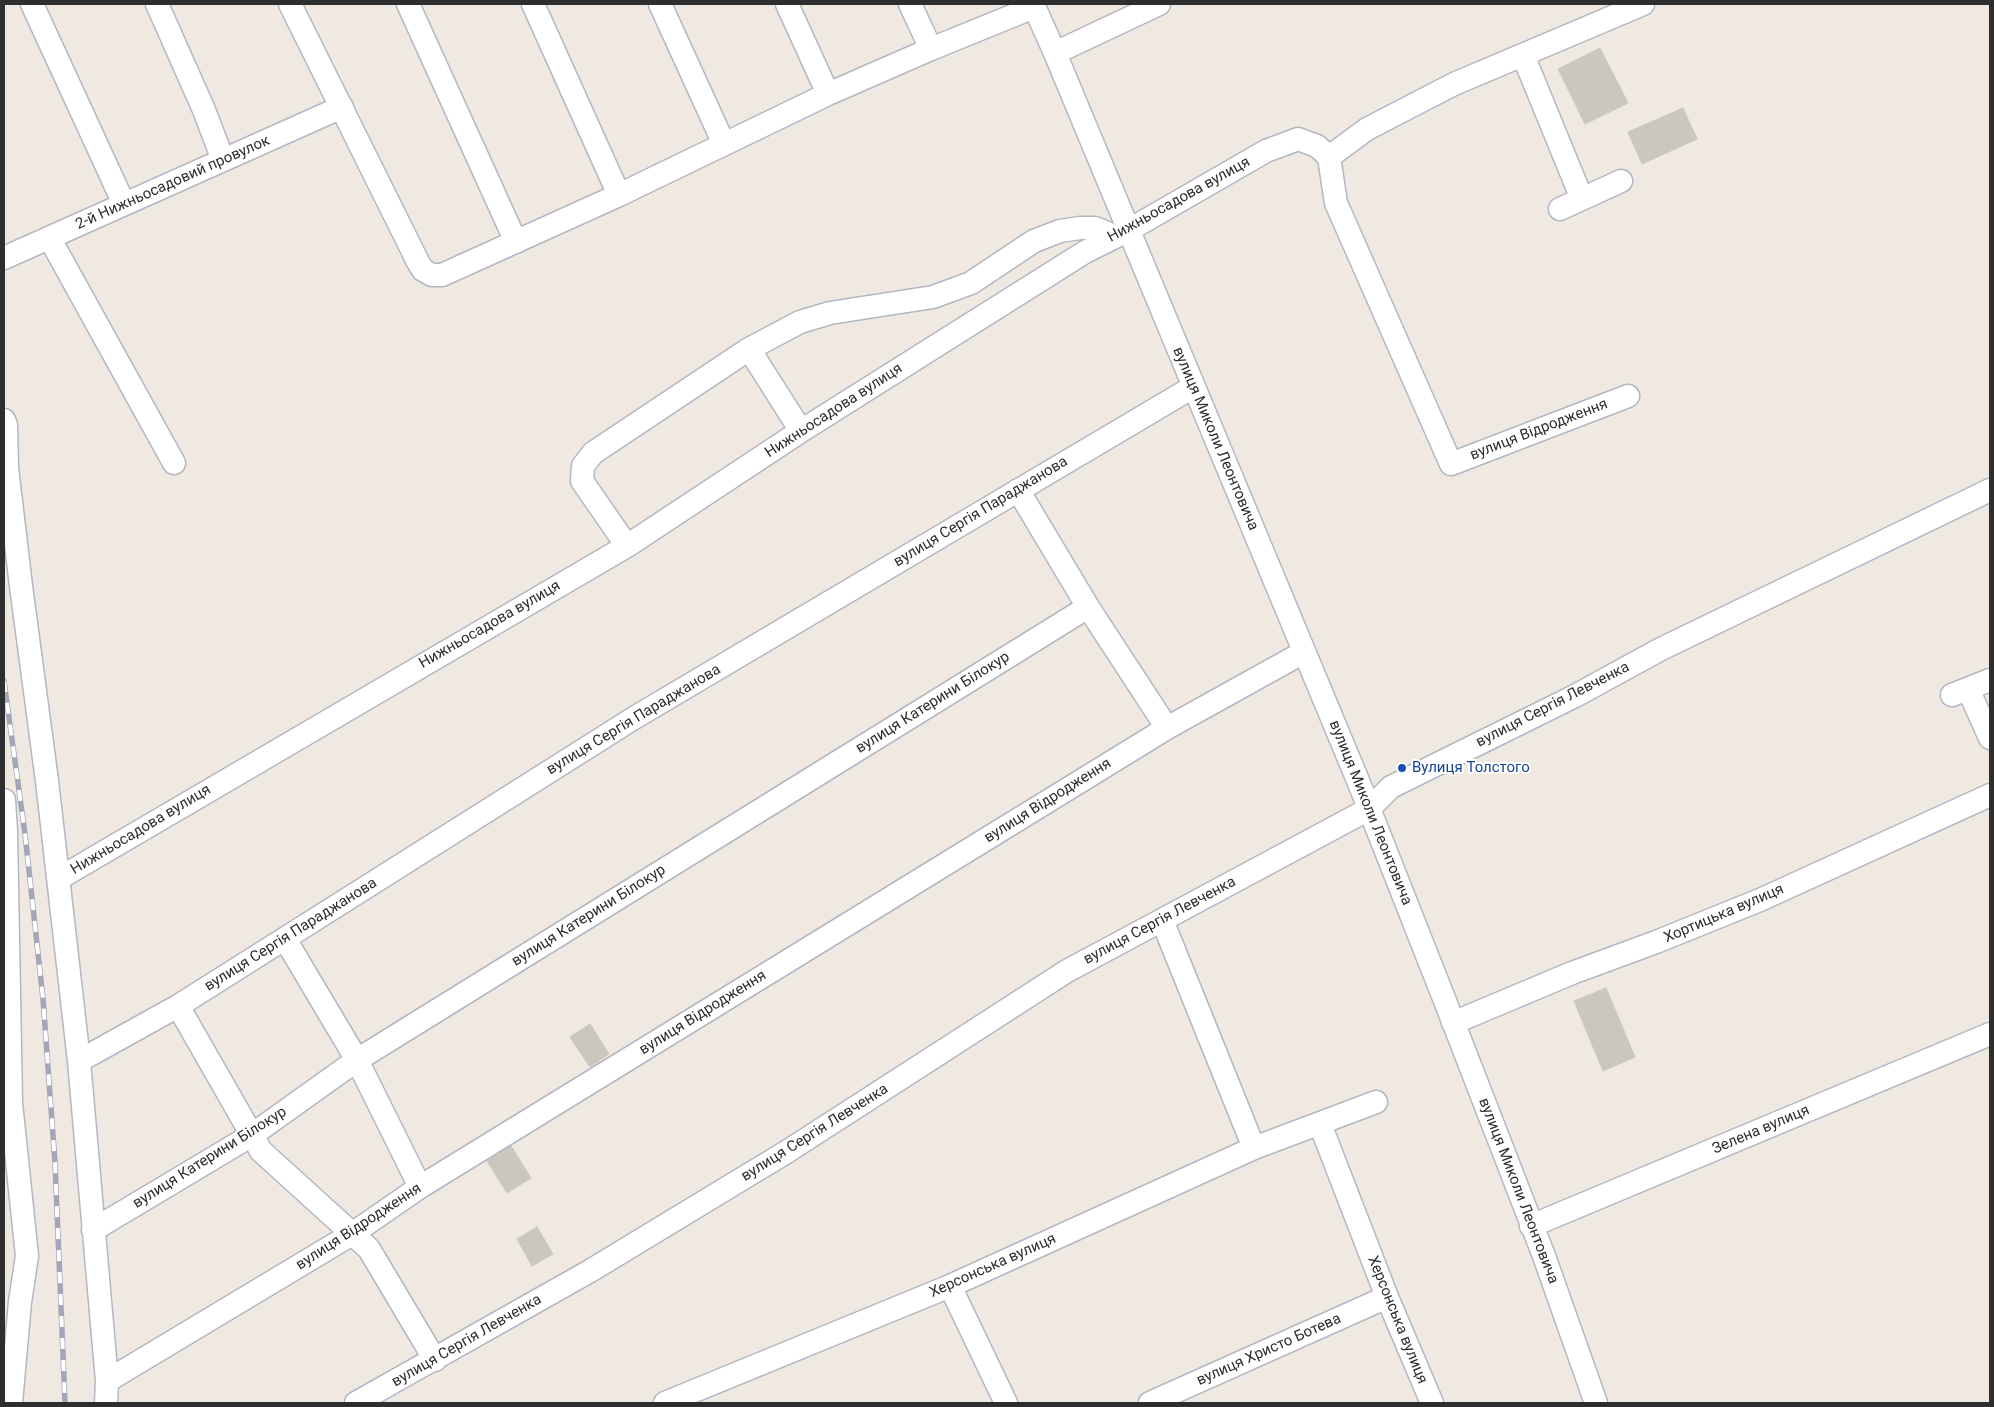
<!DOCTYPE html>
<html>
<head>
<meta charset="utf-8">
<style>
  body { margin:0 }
  #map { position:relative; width:1994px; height:1407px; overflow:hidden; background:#efe9e1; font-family:Roboto,sans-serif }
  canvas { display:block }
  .frame { position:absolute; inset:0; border:5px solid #2e2e2e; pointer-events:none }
</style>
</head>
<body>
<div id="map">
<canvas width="1994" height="1407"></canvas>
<div class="frame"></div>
</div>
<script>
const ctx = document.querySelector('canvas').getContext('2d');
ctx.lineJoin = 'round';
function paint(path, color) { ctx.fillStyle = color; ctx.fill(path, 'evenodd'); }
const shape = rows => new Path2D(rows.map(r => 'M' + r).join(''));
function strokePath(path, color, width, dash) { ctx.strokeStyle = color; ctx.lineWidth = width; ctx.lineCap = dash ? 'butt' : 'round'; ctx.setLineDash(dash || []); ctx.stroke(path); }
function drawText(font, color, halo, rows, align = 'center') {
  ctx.font = font + ' Roboto,sans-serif'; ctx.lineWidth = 4; ctx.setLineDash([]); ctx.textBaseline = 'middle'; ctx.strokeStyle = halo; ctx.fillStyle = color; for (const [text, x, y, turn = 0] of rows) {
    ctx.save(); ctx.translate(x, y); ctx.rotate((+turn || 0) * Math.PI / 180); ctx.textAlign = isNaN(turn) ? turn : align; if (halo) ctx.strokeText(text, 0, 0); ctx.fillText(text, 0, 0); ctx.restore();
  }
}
const building = shape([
  [1600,48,1628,103,1585,124,1558,69,1600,48],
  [1683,108,1697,139,1642,164,1628,132,1683,108],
  [1606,988,1635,1057,1603,1071,1574,1001,1606,988],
  [590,1024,609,1054,590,1067,570,1037,590,1024],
  [511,1146,531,1178,507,1193,487,1161,511,1146],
  [537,1227,553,1254,532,1266,517,1239,537,1227]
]);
paint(building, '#cbc7bf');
strokePath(building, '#cbc5ba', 1);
const minor = shape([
  [32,4,124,204],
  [157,4,204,110,223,160],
  [290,4,418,262,423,270,432,275,442,275,619,195,828,94,931,49,1034,7],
  [408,4,516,242],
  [533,4,619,195],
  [660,4,724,144],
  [787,4,828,94],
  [910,4,931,49],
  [1033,4,1055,53,1359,783,1447,1006,1544,1256,1596,1403],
  [1055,53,1159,4],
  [1523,55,1582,199],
  [1329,157,1367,129,1454,84,1643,4],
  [1560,209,1621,181],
  [50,239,174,463],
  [4,258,342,107],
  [749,349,801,431],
  [4,420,6,425,7,468,21,586,47,781,79,1061,107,1381,106,1403],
  [1018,490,1088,607,1167,728],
  [627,546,582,481,583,466,593,453,749,349,800,322,830,313,933,297,971,283,1034,241,1060,231,1080,228,1095,228,1107,233,1113,238],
  [1968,689,1990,738],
  [1952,695,1990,680],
  [4,800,6,831,11,1103,27,1256,20,1302,11,1403],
  [58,879,627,546,801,431,1085,252,1129,230,1266,151,1298,139,1317,146,1329,157,1336,203,1451,464,1628,396],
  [1162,920,1254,1148],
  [285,939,357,1060,420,1187],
  [178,1006,261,1151,369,1249,435,1360],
  [1453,1023,1572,973,1656,942,1760,900,1990,795],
  [79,1061,178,1006,634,718,1193,387],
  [1320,1124,1387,1297,1432,1403],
  [1531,1226,1990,1034],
  [93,1230,252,1135,357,1060,1088,607],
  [950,1286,1006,1403],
  [107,1381,352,1234,420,1187,1167,728,1304,652],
  [356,1403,590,1271,788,1151,1067,971,1369,809,1391,787,1575,696,1661,649,1990,490],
  [665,1403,950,1286,1254,1148,1376,1102],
  [1150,1403,1387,1297]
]);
strokePath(minor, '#b4b7c1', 25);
strokePath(minor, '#fff', 22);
const rail = shape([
  [4,681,25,834,43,999,55,1163,65,1403]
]);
strokePath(rail, '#a3a6b8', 5.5);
strokePath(rail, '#fff', 4, [11]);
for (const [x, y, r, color] of [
  [1402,768,5,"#1a4fb4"]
]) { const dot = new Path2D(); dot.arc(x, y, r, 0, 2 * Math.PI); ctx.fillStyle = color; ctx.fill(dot); strokePath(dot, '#fff', 2); }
drawText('15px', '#2e2e2e', '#fff', [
  ["2-й Нижньосадовий провулок",173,183,-24],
  ["Нижньосадова вулиця",1179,200,-29],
  ["Нижньосадова вулиця",834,411,-33],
  ["вулиця Відродження",1539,430,-21],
  ["вулиця Миколи Леонтовича",1215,439,67],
  ["вулиця Сергія Параджанова",981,512,-31],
  ["Нижньосадова вулиця",490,625,-30],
  ["вулиця Катерини Білокур",933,703,-32],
  ["вулиця Сергія Левченка",1553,705,-27],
  ["вулиця Сергія Параджанова",634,720,-31],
  ["вулиця Відродження",1048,801,-32],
  ["вулиця Миколи Леонтовича",1370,813,68],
  ["Нижньосадова вулиця",141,830,-31],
  ["Хортицька вулиця",1724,914,-23],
  ["вулиця Катерини Білокур",589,916,-32],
  ["вулиця Сергія Левченка",1160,921,-28],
  ["вулиця Сергія Параджанова",291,935,-32],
  ["вулиця Відродження",703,1013,-32],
  ["Зелена вулиця",1761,1130,-23],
  ["вулиця Сергія Левченка",815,1133,-32],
  ["вулиця Катерини Білокур",210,1158,-32],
  ["вулиця Миколи Леонтовича",1518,1191,69],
  ["вулиця Відродження",359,1227,-33],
  ["Херсонська вулиця",993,1266,-24],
  ["Херсонська вулиця",1397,1320,68],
  ["вулиця Сергія Левченка",467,1341,-30],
  ["вулиця Христо Ботева",1269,1350,-24]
]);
drawText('15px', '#164399', '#fff', [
  ["Вулиця Толстого",1412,768]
], 'left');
</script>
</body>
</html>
